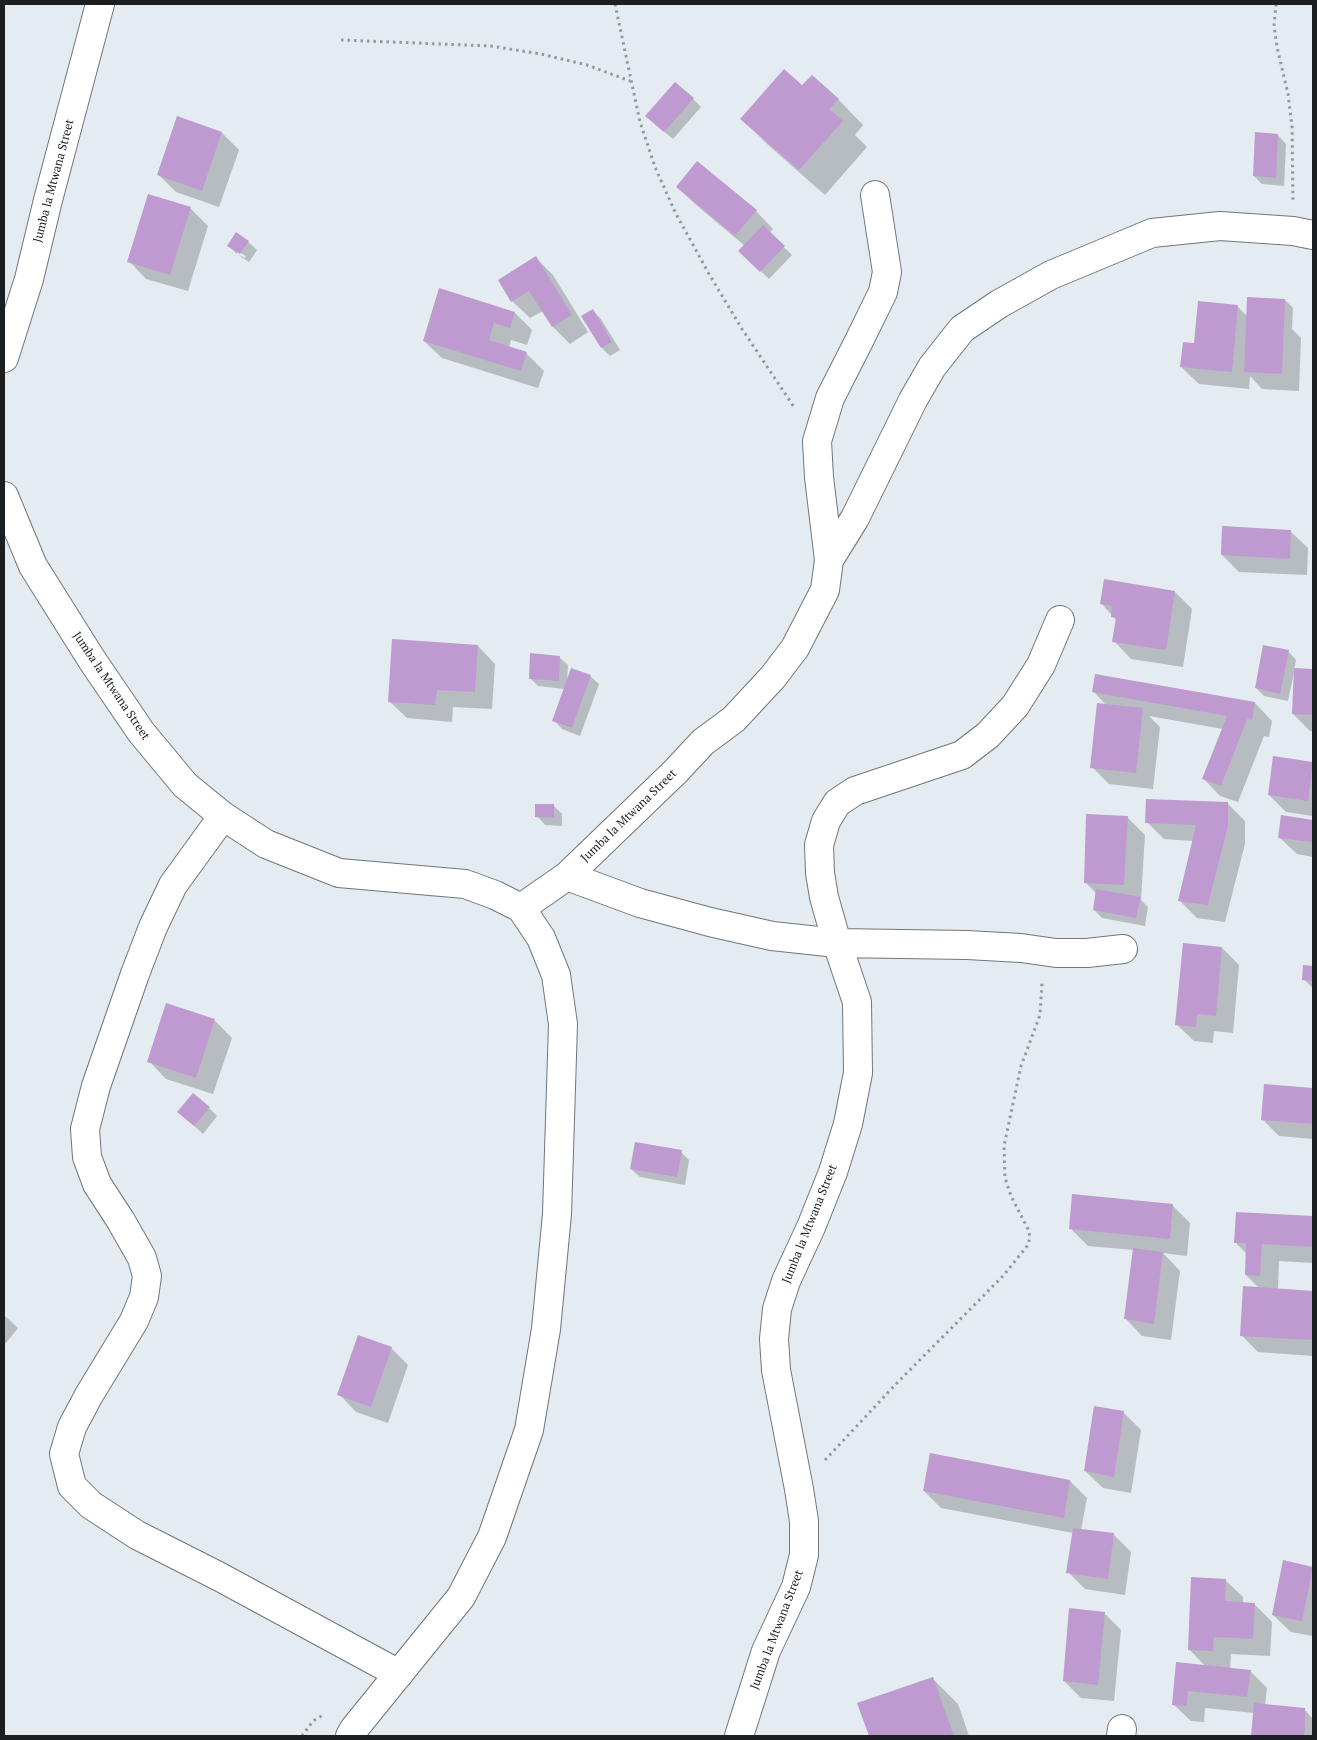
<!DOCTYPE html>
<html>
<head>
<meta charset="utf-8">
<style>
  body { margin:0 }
  #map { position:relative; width:1317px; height:1740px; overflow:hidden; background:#e4ebf1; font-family:"PT Serif",serif }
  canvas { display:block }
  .frame { position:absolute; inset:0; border:5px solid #1c1f21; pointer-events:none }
</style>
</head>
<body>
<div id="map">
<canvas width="1317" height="1740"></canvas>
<div class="frame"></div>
</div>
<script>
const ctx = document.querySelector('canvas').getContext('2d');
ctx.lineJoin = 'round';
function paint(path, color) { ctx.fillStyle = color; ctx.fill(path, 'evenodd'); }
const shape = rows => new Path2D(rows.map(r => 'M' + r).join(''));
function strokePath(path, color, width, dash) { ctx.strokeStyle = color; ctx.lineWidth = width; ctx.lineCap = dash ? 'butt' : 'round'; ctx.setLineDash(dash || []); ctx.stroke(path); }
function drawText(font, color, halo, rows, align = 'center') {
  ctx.font = font + ' "PT Serif",serif'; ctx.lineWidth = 4; ctx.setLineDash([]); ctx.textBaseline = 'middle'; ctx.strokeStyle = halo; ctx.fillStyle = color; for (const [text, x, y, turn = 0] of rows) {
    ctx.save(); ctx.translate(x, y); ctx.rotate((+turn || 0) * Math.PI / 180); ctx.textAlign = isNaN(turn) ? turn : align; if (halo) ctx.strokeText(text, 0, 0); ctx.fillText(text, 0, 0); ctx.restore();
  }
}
paint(shape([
  [803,87,838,99,863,125,855,135,867,147,825,195,767,144,742,119],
  [693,99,701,107,673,139,655,124],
  [222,133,239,150,219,207,176,192,158,174],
  [1278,135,1286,144,1284,186,1262,184,1254,176],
  [698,162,756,211,773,229,769,233,792,255,769,279,748,259,745,246,695,204,677,186],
  [190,208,208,226,188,291,146,279,129,261],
  [248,242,257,250,249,262,237,254,229,246],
  [237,251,246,256,245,258,237,254],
  [536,258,553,275,588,332,570,344,553,327,543,311,530,318,512,301,499,280],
  [1285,300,1293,308,1292,329,1301,338,1299,391,1262,389,1250,376,1249,389,1199,384,1181,367,1195,345,1237,306,1248,317],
  [593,311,601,319,620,350,610,356,602,348],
  [515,313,532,330,527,345,511,340,509,348,526,353,544,371,538,388,442,358,424,341],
  [1290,531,1308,548,1307,575,1239,572,1222,555],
  [1175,592,1192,609,1183,667,1131,659,1114,641,1117,621,1101,603],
  [478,646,495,664,492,709,453,707,452,722,407,718,389,701],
  [1288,651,1296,660,1294,670,1313,670,1313,731,1310,731,1293,714,1295,673,1294,673,1288,701,1264,696,1256,688],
  [559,657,568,665,567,682,590,676,599,684,580,736,562,729,554,720,565,689,538,686,530,678],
  [1096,676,1255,703,1272,721,1269,737,1264,736,1238,802,1220,796,1203,778,1223,729,1149,716,1160,727,1153,789,1109,784,1092,767,1107,706,1094,692],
  [1313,763,1313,816,1286,812,1269,795],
  [1228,804,1245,821,1245,844,1225,922,1197,918,1179,900,1193,841,1164,839,1147,822],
  [554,806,562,814,562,826,545,825,537,816],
  [1282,816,1313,821,1313,857,1297,854,1279,837],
  [1128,818,1145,835,1141,900,1148,907,1145,926,1102,918,1094,910,1097,894,1085,882],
  [1222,948,1239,965,1233,1033,1214,1031,1213,1043,1194,1041,1176,1024],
  [1304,966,1313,967,1313,988,1303,979],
  [214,1020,232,1038,213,1094,166,1079,149,1061],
  [1265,1085,1313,1089,1313,1139,1279,1136,1262,1119],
  [209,1108,217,1116,203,1134,179,1112],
  [681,1152,689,1160,685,1185,640,1177,631,1169],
  [1172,1205,1190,1223,1187,1256,1163,1253,1180,1271,1171,1340,1142,1336,1125,1318,1134,1250,1088,1246,1071,1229],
  [1237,1213,1313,1218,1313,1263,1279,1261,1278,1290,1313,1292,1313,1356,1258,1352,1241,1335,1259,1288,1246,1275,1247,1254,1236,1243],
  [4,1315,18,1328,6,1343,4,1342],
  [391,1348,408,1365,388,1423,356,1412,339,1394],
  [1095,1408,1124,1413,1141,1430,1131,1493,1103,1488,1085,1471],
  [1070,1481,1087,1498,1081,1530,1114,1535,1131,1552,1125,1595,1085,1589,1068,1572,1073,1533,941,1508,924,1491],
  [1313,1568,1313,1636,1291,1632,1273,1615],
  [1225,1580,1243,1597,1243,1604,1254,1604,1272,1622,1270,1656,1231,1654,1230,1669,1250,1671,1267,1688,1265,1706,1304,1709,1313,1719,1313,1736,1252,1736,1254,1713,1205,1708,1204,1722,1191,1721,1173,1704,1206,1667,1189,1649],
  [1104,1613,1121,1630,1114,1701,1081,1698,1064,1681],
  [932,1678,958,1704,969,1736,870,1736,858,1704]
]), '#0003');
paint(shape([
  [784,69,802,85,812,75,839,99,829,109,843,121,799,170,740,119],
  [675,82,694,98,664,132,645,116],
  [177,116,222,132,202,191,157,175],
  [1255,132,1278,134,1276,178,1253,176],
  [697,161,757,210,735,236,676,187],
  [148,194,191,207,170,275,127,262],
  [763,225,785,246,760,272,738,251],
  [236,232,249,241,240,254,227,246],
  [536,256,572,315,552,327,529,291,511,302,498,280],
  [439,288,515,312,510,328,494,323,489,340,527,352,521,371,423,341],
  [1247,297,1285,299,1282,374,1244,372],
  [1198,301,1238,305,1232,372,1180,367,1183,342,1194,343],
  [593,309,612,342,601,348,581,316],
  [1222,526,1291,530,1290,559,1221,555],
  [1104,579,1175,591,1166,650,1112,642,1116,618,1111,617,1112,606,1100,604],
  [392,639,478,645,475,692,437,690,435,705,388,702],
  [1263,645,1289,650,1280,694,1255,688],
  [530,653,560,656,559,681,529,679],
  [571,668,591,675,572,728,552,721],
  [1294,668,1313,669,1313,715,1292,714],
  [1095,674,1255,702,1252,720,1247,719,1221,786,1202,779,1227,716,1092,692],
  [1097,703,1143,708,1136,773,1090,768],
  [1273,756,1313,762,1308,801,1268,795],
  [1146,799,1228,802,1228,826,1208,905,1178,901,1196,825,1145,823],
  [535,804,554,804,554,818,535,817],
  [1086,814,1128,816,1124,885,1084,883],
  [1281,815,1313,820,1313,842,1278,838],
  [1096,889,1141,897,1136,918,1093,910],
  [1183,943,1222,947,1216,1016,1197,1014,1196,1027,1175,1025],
  [1303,965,1313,966,1313,981,1302,980],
  [166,1003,215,1019,196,1078,147,1062],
  [1264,1084,1313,1088,1313,1124,1261,1120],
  [193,1093,210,1107,194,1126,177,1112],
  [635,1142,682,1150,677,1177,630,1169],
  [1072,1194,1173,1204,1170,1239,1069,1229],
  [1236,1212,1313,1216,1313,1247,1262,1244,1260,1276,1245,1275,1246,1243,1234,1243],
  [1133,1248,1163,1252,1154,1324,1124,1319],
  [1243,1286,1313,1291,1313,1340,1240,1336],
  [358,1335,392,1347,371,1407,337,1395],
  [1094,1406,1124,1411,1114,1477,1084,1471],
  [930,1453,1070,1480,1064,1518,923,1491],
  [1073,1528,1114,1533,1108,1579,1066,1573],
  [1283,1560,1313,1567,1302,1621,1272,1615],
  [1191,1577,1226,1579,1225,1601,1255,1603,1253,1639,1214,1637,1213,1651,1188,1650],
  [1069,1608,1105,1612,1098,1685,1063,1681],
  [1176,1662,1251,1670,1247,1697,1188,1691,1187,1706,1172,1705],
  [933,1677,954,1736,869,1736,857,1703],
  [1254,1703,1305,1708,1305,1729,1304,1736,1251,1736]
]), '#bf9ad0');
const minor = shape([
  [4,358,29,279,48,200,100,4],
  [4,496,33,566,92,660,141,732,185,785,223,816,266,844,339,873,465,884,495,895,521,908,541,938,556,975,563,1024,557,1214,546,1329,529,1430,492,1537,461,1597,354,1729,350,1736],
  [829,560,855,518,913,400,932,367,962,329,999,304,1051,275,1152,233,1220,226,1293,231,1313,235],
  [223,816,173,885,153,927,135,974,96,1086,85,1129,87,1157,97,1184,121,1221,142,1258,147,1276,144,1297,134,1321,89,1395,72,1427,64,1454,72,1486,91,1505,137,1535,220,1577,399,1674],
  [567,876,640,903,710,922,772,936,837,943,967,945,1021,948,1056,953,1087,953,1123,949],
  [521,908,567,876,675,772,703,742,734,719,773,677,795,648,825,590,829,560,819,477,817,441,830,398,859,341,883,292,887,272,875,195],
  [739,1736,766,1651,796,1587,804,1555,804,1521,799,1489,776,1370,774,1339,777,1309,786,1281,811,1227,833,1172,848,1124,858,1073,857,1002,837,943,824,897,820,873,819,845,826,821,837,803,855,791,962,755,988,735,1015,706,1041,665,1060,620],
  [1121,1736,1122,1729]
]);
strokePath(minor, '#70767b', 30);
strokePath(shape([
  [615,4,640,122,655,167,675,212,709,274,742,329,794,407],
  [1276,4,1274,26,1277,47,1288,94,1292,126,1293,200],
  [341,40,491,46,541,54,587,65,630,81],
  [825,1460,895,1385,1003,1276,1028,1245,1030,1237,1028,1229,1011,1196,1005,1178,1004,1146,1021,1066,1040,1015,1042,983],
  [302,1736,313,1721,325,1714]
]), '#949a9e', 3, [2.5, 4]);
strokePath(minor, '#fff', 28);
drawText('12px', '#1c1f21', '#fff', [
  ["Jumba la Mtwana Street",54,181,-75],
  ["Jumba la Mtwana Street",111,686,56],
  ["Jumba la Mtwana Street",629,816,-44],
  ["Jumba la Mtwana Street",810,1224,-68],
  ["Jumba la Mtwana Street",777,1630,-69]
]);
</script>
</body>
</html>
